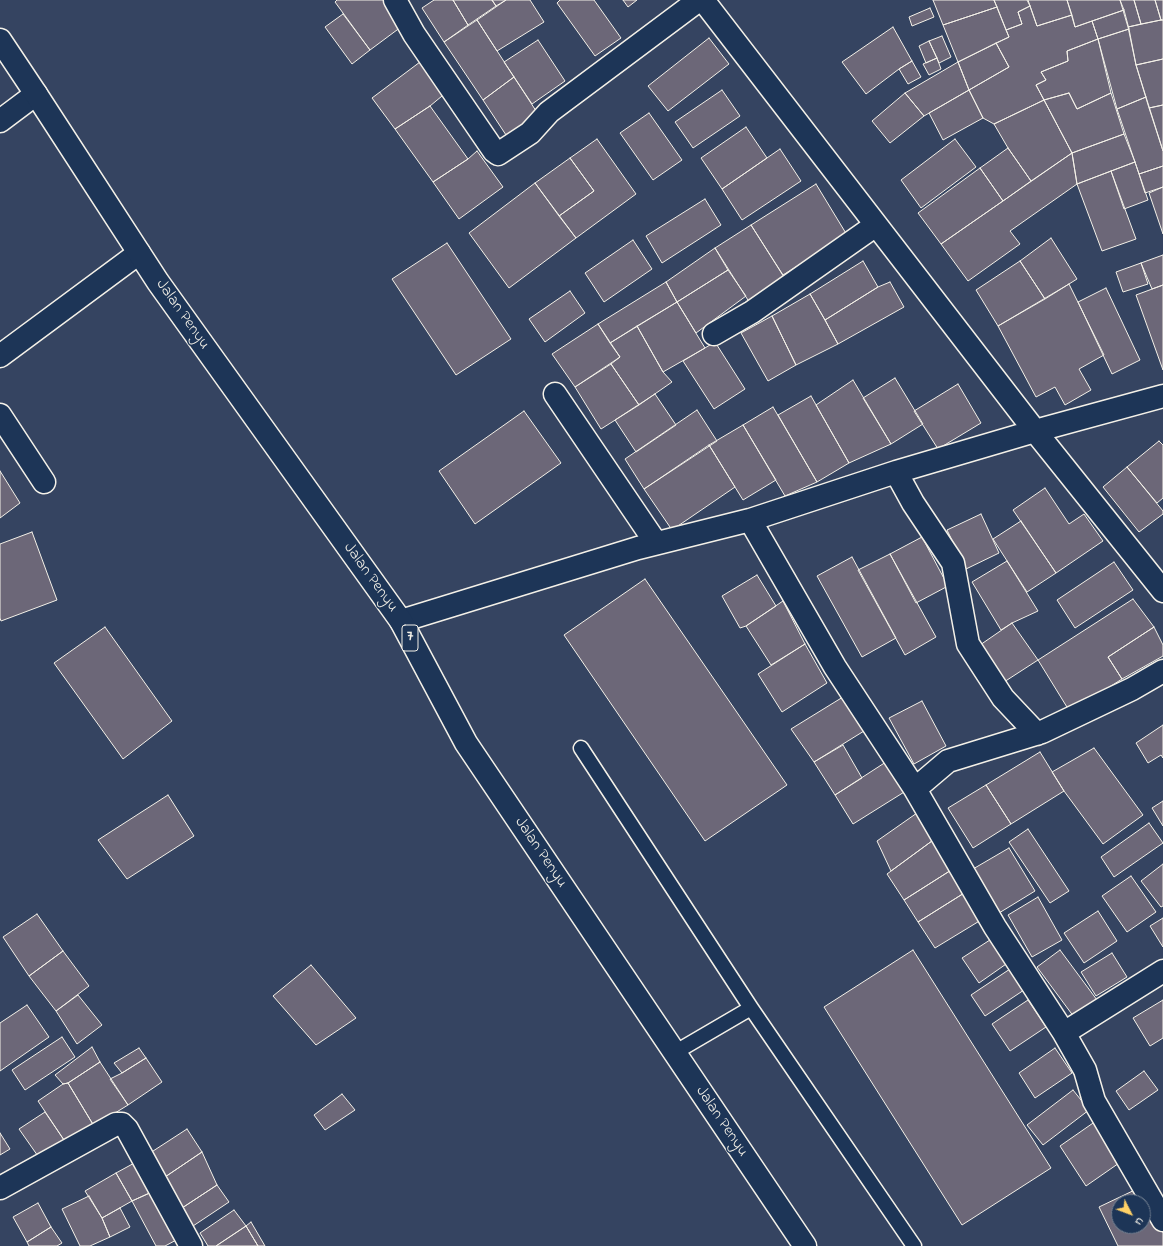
<!DOCTYPE html>
<html>
<head>
<meta charset="utf-8">
<style>
  body { margin:0 }
  #map { position:relative; width:1163px; height:1246px; overflow:hidden; background:#354461; font-family:"Indie Flower",sans-serif }
  canvas { display:block }
  .north { position:absolute; left:1111px; top:1194px; width:40px; height:40px; box-sizing:border-box; background:#1d3557; border:1px solid #738091; border-radius:50%; rotate:132deg; font-size:11px; font-weight:700; line-height:16px; text-align:center; color:#f4f1e8 }
  .north::after { content:''; display:block; margin:auto; width:14px; height:18px; background:#ffd166; clip-path:polygon(50% 0,100% 100%,50% 72%,0 100%) }
</style>
</head>
<body>
<div id="map">
<canvas width="1163" height="1246"></canvas>
<div class="north">U</div>
</div>
<script>
const ctx = document.querySelector('canvas').getContext('2d');
ctx.lineJoin = 'round';
function paint(path, color) { ctx.fillStyle = color; ctx.fill(path, 'evenodd'); }
const shape = rows => new Path2D(rows.map(r => 'M' + r).join(''));
function strokePath(path, color, width, dash) { ctx.strokeStyle = color; ctx.lineWidth = width; ctx.lineCap = dash ? 'butt' : 'round'; ctx.setLineDash(dash || []); ctx.stroke(path); }
function drawText(font, color, halo, rows, align = 'center') {
  ctx.font = font + ' "Indie Flower",sans-serif'; ctx.lineWidth = 3; ctx.setLineDash([]); ctx.textBaseline = 'middle'; ctx.strokeStyle = halo; ctx.fillStyle = color; for (const [text, x, y, turn = 0] of rows) {
    ctx.save(); ctx.translate(x, y); ctx.rotate((+turn || 0) * Math.PI / 180); ctx.textAlign = isNaN(turn) ? turn : align; if (halo) ctx.strokeText(text, 0, 0); ctx.fillText(text, 0, 0); ctx.restore();
  }
}
const building = shape([
  [337,0,387,0,405,24,370,50,335,2,337,0],
  [434,0,453,0,468,25,444,42,422,8,434,0],
  [453,0,492,0,496,6,468,25,453,0],
  [492,0,506,0,496,6,492,0],
  [506,0,530,0,544,22,497,51,477,20,506,0],
  [560,0,594,0,621,38,595,56,557,3,560,0],
  [623,0,637,0,628,7,623,0],
  [933,0,994,0,997,7,943,25,933,0],
  [994,0,1027,0,1030,6,1018,12,1022,24,1006,30,994,0],
  [1028,0,1067,0,1072,15,1037,26,1028,0],
  [1067,0,1120,0,1124,10,1075,27,1067,0],
  [1120,0,1134,0,1141,24,1128,27,1120,0],
  [1134,0,1155,0,1161,20,1141,24,1134,0],
  [1155,0,1163,0,1163,20,1161,20,1155,0],
  [1030,6,1037,26,1072,15,1075,27,1092,21,1098,39,1067,51,1068,61,1041,72,1046,80,1036,85,1044,100,994,124,983,118,969,90,1009,67,996,43,1009,37,1006,30,1022,24,1018,12,1030,6],
  [997,7,1009,37,958,62,943,25,997,7],
  [930,8,934,17,912,26,909,17,930,8],
  [1124,10,1129,29,1098,39,1092,21,1124,10],
  [343,14,370,50,352,64,325,27,343,14],
  [477,20,514,77,483,100,444,42,477,20],
  [1161,20,1163,20,1163,59,1136,65,1128,27,1161,20],
  [893,27,912,61,899,69,866,94,842,62,893,27],
  [1129,29,1136,65,1146,97,1117,109,1098,39,1129,29],
  [942,36,951,57,939,63,929,41,942,36],
  [709,38,729,64,668,111,648,86,709,38],
  [1098,39,1111,93,1077,109,1069,93,1044,100,1036,85,1046,80,1041,72,1068,61,1067,51,1098,39],
  [538,40,565,81,532,104,504,62,538,40],
  [929,41,937,58,926,63,919,46,929,41],
  [996,43,1009,67,969,90,958,62,996,43],
  [937,58,941,69,929,75,923,64,937,58],
  [424,59,448,91,430,106,395,129,372,98,424,59],
  [1163,59,1163,105,1149,108,1136,65,1163,59],
  [912,61,921,77,908,84,899,69,912,61],
  [958,62,969,90,924,116,905,93,958,62],
  [514,77,540,117,508,138,483,100,514,77],
  [722,90,740,116,693,148,675,122,722,90],
  [969,90,983,118,943,140,929,113,969,90],
  [905,93,924,116,890,143,872,121,905,93],
  [1069,93,1077,109,1111,93,1124,134,1072,153,1044,100,1069,93],
  [1146,97,1163,151,1163,166,1139,174,1117,109,1146,97],
  [1044,100,1072,153,1031,181,1008,148,994,124,1044,100],
  [1163,105,1163,151,1149,108,1163,105],
  [430,106,468,159,433,182,395,129,430,106],
  [649,113,682,160,653,180,620,133,649,113],
  [746,127,767,158,722,189,701,158,746,127],
  [1124,134,1135,162,1077,184,1072,153,1124,134],
  [597,139,636,194,576,238,559,216,594,191,570,158,597,139],
  [955,139,976,167,921,208,901,180,955,139],
  [1008,148,1031,181,1003,201,980,168,1008,148],
  [780,149,801,181,742,220,722,189,780,149],
  [477,151,503,187,459,219,433,182,468,159,477,151],
  [1072,153,1077,184,1010,231,1020,244,968,281,941,244,1072,153],
  [570,158,594,191,559,216,535,183,570,158],
  [1135,162,1148,200,1124,209,1111,171,1135,162],
  [1163,166,1163,187,1145,193,1139,174,1163,166],
  [980,168,1003,201,941,244,918,213,980,168],
  [1111,171,1136,239,1102,251,1077,184,1111,171],
  [535,183,576,238,509,288,469,233,535,183],
  [816,184,847,235,783,275,751,225,816,184],
  [1163,187,1163,234,1149,193,1163,187],
  [705,199,721,225,662,263,646,236,705,199],
  [751,225,789,285,753,308,715,248,751,225],
  [1051,238,1077,279,1045,299,1020,261,1051,238],
  [633,240,652,269,604,302,585,273,633,240],
  [447,243,511,339,456,375,392,279,447,243],
  [715,248,728,270,677,302,666,282,715,248],
  [1163,255,1163,285,1152,289,1141,263,1163,255],
  [863,261,878,287,825,320,810,294,863,261],
  [1020,261,1045,299,998,326,976,290,1020,261],
  [1141,263,1148,284,1123,292,1116,272,1141,263],
  [728,270,746,296,696,333,677,302,728,270],
  [666,282,677,302,610,343,598,324,666,282],
  [890,282,904,307,838,344,825,320,878,287,890,282],
  [1069,284,1104,355,1079,369,1091,390,1065,405,1055,387,1036,397,998,326,1069,284],
  [1163,285,1163,370,1136,295,1163,285],
  [1106,288,1140,360,1112,374,1078,302,1106,288],
  [570,291,585,313,545,342,529,319,570,291],
  [810,294,825,320,838,344,796,365,772,316,810,294],
  [677,302,705,348,663,372,637,326,677,302],
  [772,316,796,365,768,381,741,333,772,316],
  [598,324,620,357,575,387,552,354,598,324],
  [637,326,663,372,672,382,639,405,611,364,620,357,610,343,637,326],
  [715,342,745,389,714,409,683,361,715,342],
  [611,364,639,405,601,429,575,387,611,364],
  [895,378,923,424,891,444,863,398,895,378],
  [853,380,891,444,849,463,816,405,853,380],
  [958,384,981,423,938,449,914,411,958,384],
  [655,394,676,425,636,452,615,420,655,394],
  [811,396,849,463,817,482,778,415,811,396],
  [773,407,817,482,785,496,743,425,773,407],
  [697,410,717,441,644,489,625,459,697,410],
  [524,411,561,463,475,524,439,471,524,411],
  [743,425,776,480,743,500,709,445,743,425],
  [1159,441,1163,445,1163,498,1157,503,1127,467,1159,441],
  [709,445,735,487,672,530,644,489,709,445],
  [1127,467,1163,511,1163,514,1139,532,1103,487,1127,467],
  [0,471,20,503,0,518,0,471],
  [1045,488,1069,524,1084,514,1103,541,1056,573,1013,510,1045,488],
  [981,514,999,553,966,569,947,530,981,514],
  [1021,521,1056,573,1027,592,993,539,1021,521],
  [32,532,57,600,1,621,0,618,0,544,32,532],
  [922,537,948,586,916,603,890,554,922,537],
  [890,554,936,637,905,655,858,570,890,554],
  [852,557,896,638,862,657,817,576,852,557],
  [1007,561,1038,611,1012,623,1001,630,972,582,1007,561],
  [1114,562,1133,590,1075,628,1057,600,1114,562],
  [757,575,776,606,746,626,740,628,722,596,757,575],
  [645,579,787,785,705,841,564,635,645,579],
  [1133,599,1154,627,1108,657,1122,679,1070,712,1038,660,1133,599],
  [783,601,805,644,771,665,746,626,783,601],
  [1012,623,1038,660,1004,682,980,645,1012,623],
  [105,627,172,721,123,759,54,663,105,627],
  [1154,627,1163,645,1163,656,1122,679,1108,657,1154,627],
  [805,644,827,683,782,712,758,674,805,644],
  [843,697,864,731,814,762,791,729,843,697],
  [922,701,946,746,914,764,889,718,922,701],
  [1163,725,1163,758,1161,755,1148,763,1136,743,1163,725],
  [843,745,862,778,835,795,814,762,843,745],
  [1094,748,1143,815,1103,844,1064,791,1052,772,1094,748],
  [1040,752,1064,791,1011,824,986,785,1040,752],
  [889,760,909,789,853,824,835,795,889,760],
  [986,785,1011,824,973,848,948,808,986,785],
  [168,795,194,836,127,879,98,840,168,795],
  [1163,801,1163,826,1152,808,1163,801],
  [917,813,936,838,891,871,877,841,917,813],
  [1149,823,1163,843,1114,877,1101,857,1149,823],
  [1028,829,1069,891,1050,903,1009,842,1028,829],
  [936,838,956,867,904,900,887,874,936,838],
  [1009,848,1035,891,999,913,973,869,1009,848],
  [1163,864,1163,906,1161,907,1141,881,1163,864],
  [956,867,969,890,918,922,904,900,956,867],
  [1131,876,1156,912,1127,932,1102,896,1131,876],
  [969,890,986,917,935,948,918,922,969,890],
  [1038,897,1062,940,1032,957,1008,915,1038,897],
  [1098,911,1117,941,1084,963,1064,933,1098,911],
  [37,914,63,951,29,976,3,937,37,914],
  [1163,918,1163,947,1150,926,1163,918],
  [993,938,1009,962,979,983,962,958,993,938],
  [913,950,1051,1168,962,1225,824,1007,913,950],
  [1060,950,1097,1000,1074,1017,1037,967,1060,950],
  [63,951,89,986,56,1011,29,976,63,951],
  [1112,953,1127,977,1096,996,1081,972,1112,953],
  [311,965,356,1018,316,1045,273,996,311,965],
  [1010,969,1024,990,985,1016,971,995,1010,969],
  [78,995,102,1025,77,1044,56,1011,78,995],
  [1028,1000,1046,1027,1010,1051,992,1024,1028,1000],
  [1163,1000,1163,1038,1150,1046,1133,1018,1163,1000],
  [27,1005,49,1037,0,1071,0,1023,27,1005],
  [62,1037,75,1057,25,1090,12,1070,62,1037],
  [92,1047,100,1062,68,1083,63,1084,55,1075,92,1047],
  [139,1048,146,1058,122,1073,114,1063,139,1048],
  [1055,1048,1072,1073,1035,1098,1019,1073,1055,1048],
  [146,1058,162,1082,128,1105,110,1079,122,1073,146,1058],
  [100,1062,128,1105,94,1126,68,1083,100,1062],
  [1144,1071,1158,1090,1129,1110,1116,1091,1144,1071],
  [68,1083,94,1126,66,1143,38,1101,63,1084,68,1083],
  [1073,1090,1089,1110,1043,1145,1027,1125,1073,1090],
  [342,1094,355,1110,325,1130,314,1115,342,1094],
  [45,1112,66,1143,40,1159,19,1129,45,1112],
  [1096,1121,1122,1161,1086,1186,1060,1146,1096,1121],
  [187,1129,202,1152,165,1177,150,1153,187,1129],
  [0,1133,10,1149,0,1155,0,1133],
  [202,1152,217,1185,182,1208,165,1177,202,1152],
  [138,1161,154,1191,132,1201,116,1173,138,1161],
  [116,1173,132,1201,102,1218,85,1191,116,1173],
  [217,1185,229,1202,193,1226,182,1208,217,1185],
  [1141,1187,1163,1233,1163,1246,1118,1246,1099,1207,1141,1187],
  [1119,1202,1143,1202,1143,1226,1119,1226,1119,1202],
  [154,1191,180,1238,165,1246,156,1246,132,1201,154,1191],
  [89,1196,102,1218,110,1237,90,1246,80,1246,62,1209,89,1196],
  [38,1203,51,1227,27,1242,13,1217,38,1203],
  [120,1208,130,1227,110,1237,102,1218,120,1208],
  [234,1210,246,1226,216,1246,208,1246,200,1233,234,1210],
  [251,1222,265,1246,258,1246,246,1226,251,1222],
  [246,1226,258,1246,216,1246,246,1226],
  [51,1227,62,1243,57,1246,29,1246,27,1242,51,1227]
]);
paint(building, '#6c6778');
strokePath(building, '#f4f1e8', 1);
const service = shape([
  [581,748,751,1008,914,1246],
  [674,1053,751,1008]
]);
const minor = shape([
  [395,0,414,34,494,151,498,154,530,133,549,112,699,0],
  [703,0,1035,431,1163,591],
  [0,121,36,94],
  [714,334,752,312,876,225],
  [0,356,139,253],
  [555,394,656,543],
  [0,415,44,482],
  [896,472,913,503,953,563,968,644,1003,698,1037,734],
  [750,520,835,667,915,789,995,927,1064,1033],
  [401,621,638,548,750,520,896,472,1035,431,1163,396],
  [915,789,948,761,1042,732,1132,689,1163,671],
  [1163,971,1064,1033,1085,1070,1094,1101,1163,1220],
  [0,1188,116,1124,122,1124,127,1129,191,1246]
]);
const trunk = shape([
  [0,40,36,94,158,282,401,621,466,743,805,1246]
]);
strokePath(service, '#f4f1e8', 17);
strokePath(minor, '#f4f1e8', 25);
strokePath(trunk, '#f4f1e8', 25);
strokePath(service, '#1d3557', 14);
strokePath(minor, '#1d3557', 22);
strokePath(trunk, '#1d3557', 22);
for (const [x, y, w] of [
  [410,638,16]
]) { const box = new Path2D(); box.roundRect(x - w / 2, y - 13, w, 26, 3); ctx.fillStyle = '#1d3557'; ctx.fill(box); strokePath(box, '#f4f1e8', 1); }
drawText('bold 15px', '#f4f1e8', null, [
  ["7",410,638]
]);
drawText('16px', '#f4f1e8', '#1d3557', [
  ["Jalan Penyu",182,315,55],
  ["Jalan Penyu",370,578,54],
  ["Jalan Penyu",540,853,56],
  ["Jalan Penyu",721,1122,56]
]);
</script>
</body>
</html>
